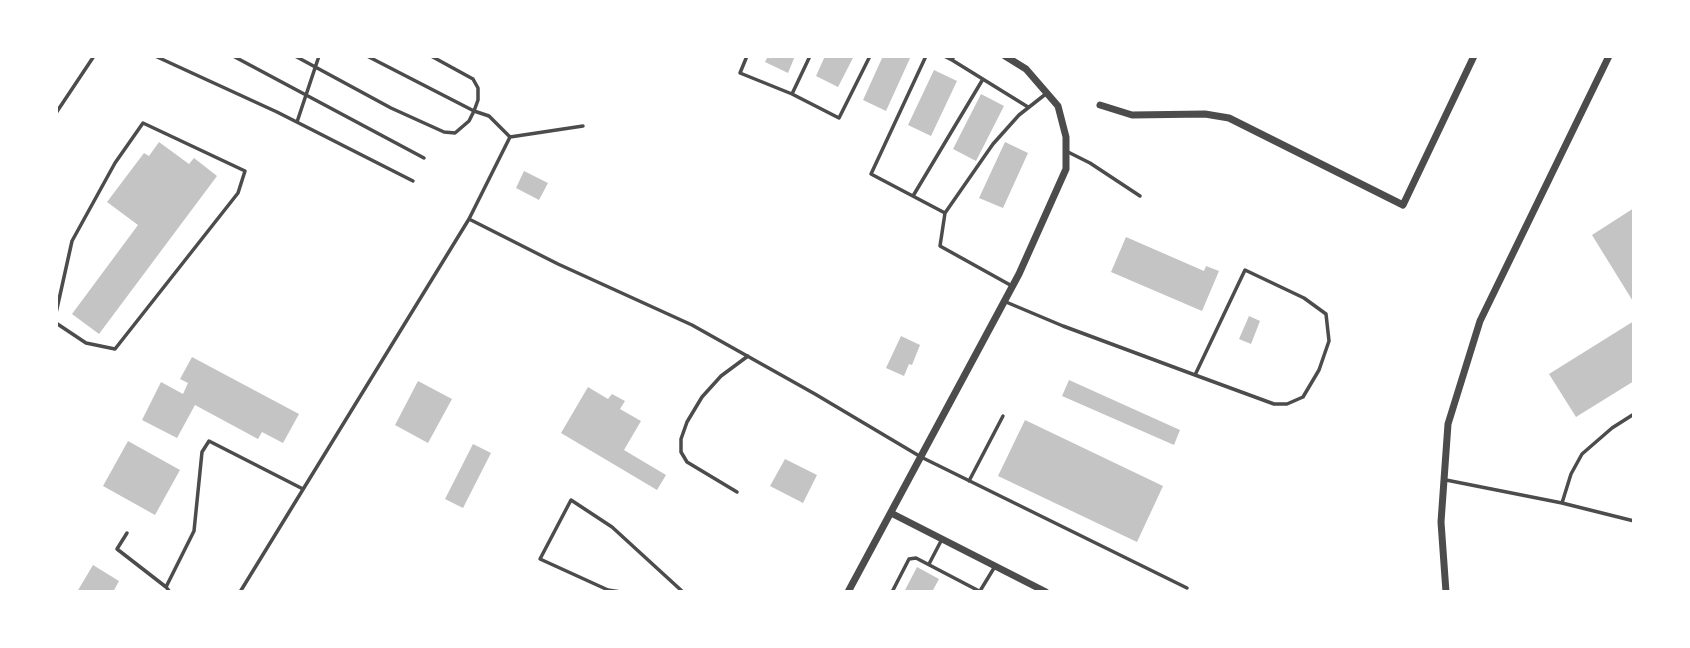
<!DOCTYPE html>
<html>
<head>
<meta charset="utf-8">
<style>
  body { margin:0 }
  #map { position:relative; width:1690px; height:648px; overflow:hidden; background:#fff; font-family:Quicksand,sans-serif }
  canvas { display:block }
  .frame { position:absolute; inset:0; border:58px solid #fff; pointer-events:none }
</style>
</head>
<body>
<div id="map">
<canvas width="1690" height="648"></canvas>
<div class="frame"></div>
</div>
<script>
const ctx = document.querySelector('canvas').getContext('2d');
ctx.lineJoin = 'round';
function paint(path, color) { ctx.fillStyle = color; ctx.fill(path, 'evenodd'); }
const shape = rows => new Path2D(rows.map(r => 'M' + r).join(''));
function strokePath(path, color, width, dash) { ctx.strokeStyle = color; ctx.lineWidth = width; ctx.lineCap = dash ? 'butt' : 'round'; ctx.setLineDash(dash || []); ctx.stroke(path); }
paint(shape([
  [768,56,795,56,788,73,765,62],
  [825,56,854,56,838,87,816,76],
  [883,56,911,56,886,111,863,100],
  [934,70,957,81,931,136,908,125],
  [981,94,1004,106,976,161,953,149],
  [159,142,189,164,194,158,217,176,99,334,72,314,138,225,107,202,144,153,149,156],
  [1005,142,1028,153,1003,208,979,198],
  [524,171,548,183,539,200,516,188],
  [1634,208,1634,303,1592,235],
  [1126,237,1204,271,1206,266,1219,271,1202,311,1111,272],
  [1249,316,1260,321,1251,344,1239,339],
  [1634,321,1634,381,1576,417,1549,374],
  [901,336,920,345,912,365,909,364,904,376,886,368],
  [192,357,299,414,283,443,262,432,258,439,195,405,177,438,142,420,161,382,183,394,188,383,180,379],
  [1069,380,1180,430,1174,445,1062,396],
  [418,381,452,399,428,443,395,425],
  [588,387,608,399,612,394,625,401,620,409,641,421,624,450,666,475,657,490,561,433],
  [1025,420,1163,486,1137,542,998,476],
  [128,441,180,470,155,515,103,486],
  [473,444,491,453,463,508,445,499],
  [785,459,817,475,803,503,770,486],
  [93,565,119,581,113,592,77,592],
  [917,567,939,579,932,592,904,592]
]), '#c4c4c4');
strokePath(shape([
  [155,56,277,112,413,181],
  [233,56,424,158],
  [295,56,391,108,444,132,455,133,469,121,474,111,478,100,478,88,473,79,431,56],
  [367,56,474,111,489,116,510,137],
  [747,56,740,73,792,94],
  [810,56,792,94,839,118,870,56],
  [926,56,871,174,945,213,940,246,1012,286],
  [944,56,952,60,954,56],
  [56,57,57,56],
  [952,60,1028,107],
  [56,113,94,56],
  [297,122,319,56],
  [1068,152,1090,163,1140,196],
  [913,196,983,79],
  [945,213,993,144,1019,115,1047,93],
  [469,219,510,137,583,126],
  [1006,302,1063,326,1195,375,1274,404,1287,404,1303,397,1319,370,1329,341,1326,314,1304,298,1245,270,1195,375],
  [56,313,72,241,115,163,143,123,245,171,238,193,115,349,86,343,56,323],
  [1446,480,1562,503,1634,521],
  [969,481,1003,416],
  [737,492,687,462,681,452,681,439,687,422,702,397,721,376,748,356],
  [1562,503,1571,474,1582,454,1612,428,1634,414],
  [127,533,117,549,166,587],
  [929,564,941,541],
  [980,591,994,568],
  [170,592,166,587,194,531,202,452,209,441,303,489],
  [240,592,469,219,558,264,692,325,815,394,921,457,1187,588],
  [621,592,608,590,540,559,571,500,612,527,683,592],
  [892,592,909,559,916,558,981,592]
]), '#4c4c4c', 3.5);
strokePath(shape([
  [1100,105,1132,115,1205,114,1229,118,1403,205,1474,56],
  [891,513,1046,592],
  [848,592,1019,274,1066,169,1066,137,1058,106,1026,69,1005,56],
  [1446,592,1441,522,1448,424,1480,321,1609,56]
]), '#4c4c4c', 7);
</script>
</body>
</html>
